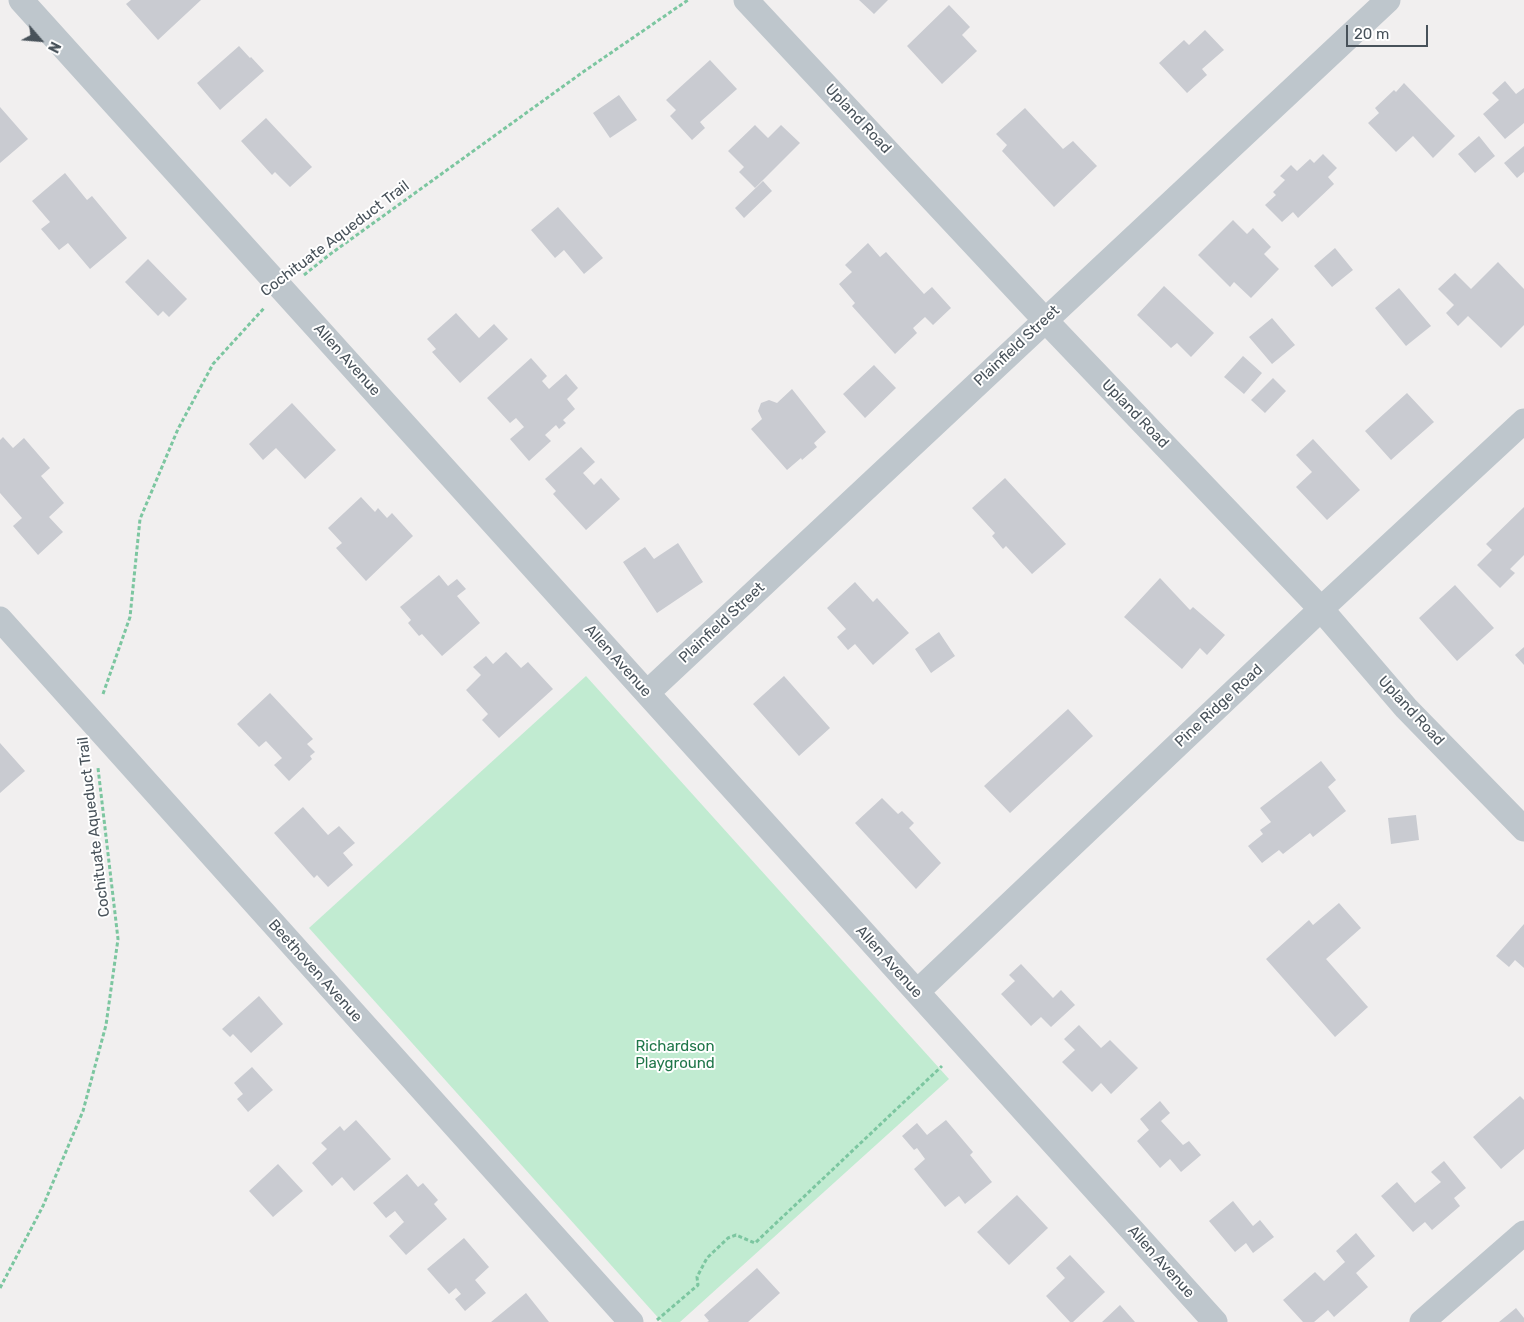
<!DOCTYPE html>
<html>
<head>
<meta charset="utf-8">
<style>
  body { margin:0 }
  #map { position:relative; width:1524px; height:1322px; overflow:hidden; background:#f1efef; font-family:Rubik,sans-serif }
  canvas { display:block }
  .north { position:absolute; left:15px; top:15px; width:50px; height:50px; -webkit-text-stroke:4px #fff; paint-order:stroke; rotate:117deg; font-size:14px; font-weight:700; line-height:20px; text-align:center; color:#48525a }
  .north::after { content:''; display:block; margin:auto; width:18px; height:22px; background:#48525a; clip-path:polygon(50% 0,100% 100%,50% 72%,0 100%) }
  .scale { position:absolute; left:1346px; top:25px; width:82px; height:22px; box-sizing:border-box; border:2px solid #48525a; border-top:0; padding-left:6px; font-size:15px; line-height:18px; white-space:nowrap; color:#48525a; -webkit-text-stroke:4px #fff; paint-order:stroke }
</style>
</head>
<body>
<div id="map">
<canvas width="1524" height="1322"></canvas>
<div class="north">N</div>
<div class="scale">20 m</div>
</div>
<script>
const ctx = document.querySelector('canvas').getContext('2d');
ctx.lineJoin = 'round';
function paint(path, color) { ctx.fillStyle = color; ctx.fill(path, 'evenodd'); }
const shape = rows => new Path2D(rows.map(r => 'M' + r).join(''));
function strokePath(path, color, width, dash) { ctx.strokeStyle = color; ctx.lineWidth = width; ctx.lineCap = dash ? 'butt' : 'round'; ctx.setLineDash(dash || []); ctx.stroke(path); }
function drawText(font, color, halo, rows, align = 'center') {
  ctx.font = font + ' Rubik,sans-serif'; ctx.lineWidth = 4; ctx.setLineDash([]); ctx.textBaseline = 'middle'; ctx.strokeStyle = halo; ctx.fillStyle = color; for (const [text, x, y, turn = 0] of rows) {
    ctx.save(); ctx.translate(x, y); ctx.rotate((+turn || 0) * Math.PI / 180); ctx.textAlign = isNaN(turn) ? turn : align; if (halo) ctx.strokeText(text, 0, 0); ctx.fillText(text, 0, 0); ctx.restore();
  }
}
paint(shape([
  [586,676,949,1079,680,1322,662,1322,309,928]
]), '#c1ebd1');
paint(shape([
  [131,0,201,0,158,40,126,4],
  [859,0,888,0,874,14],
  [949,5,970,27,962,35,977,51,942,84,907,46],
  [1205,30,1224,50,1202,69,1207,75,1187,93,1159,63,1184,40,1189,45],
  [239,46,250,58,251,57,264,71,220,110,197,83],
  [710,60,737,89,700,122,705,128,692,140,670,116,676,110,666,100],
  [1505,81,1516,94,1524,88,1524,123,1505,139,1483,114,1499,100,1492,93],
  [1404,83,1455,136,1433,158,1413,136,1396,152,1368,123,1379,113,1375,108,1394,90,1396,92],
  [619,95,637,120,610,138,593,113],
  [0,107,28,139,0,163],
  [1025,108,1063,149,1073,141,1097,166,1054,207,1002,151,1007,145,996,134],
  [266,118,312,167,290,187,275,172,272,175,241,141],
  [755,125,768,138,781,125,800,143,755,188,739,172,744,167,728,151],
  [1479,136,1495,156,1475,173,1458,154],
  [1524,146,1524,172,1517,178,1504,163],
  [1323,154,1337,168,1328,177,1334,184,1298,218,1293,212,1282,222,1265,205,1276,195,1273,192,1285,180,1280,176,1291,165,1297,171,1310,159,1314,163],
  [65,173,87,200,92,196,127,238,90,269,68,243,59,250,41,229,50,222,32,201],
  [763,181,772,191,744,218,735,208],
  [558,207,603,258,584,274,564,250,555,258,531,230],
  [1233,220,1247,234,1253,228,1271,247,1264,254,1279,269,1251,298,1234,282,1230,287,1198,255],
  [868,243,880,257,886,252,924,294,932,287,951,308,933,325,925,317,913,328,917,333,895,354,852,306,855,303,839,284,852,272,845,265],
  [1335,248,1353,270,1332,287,1314,266],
  [148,259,187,299,169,317,163,311,158,316,125,282],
  [1498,262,1524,289,1524,325,1501,348,1468,316,1458,326,1446,313,1454,305,1438,289,1455,273,1471,289],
  [1164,286,1214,333,1191,357,1177,343,1171,348,1137,315],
  [1399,288,1431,326,1406,346,1375,308],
  [456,313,479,338,494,324,508,339,460,383,432,352,436,349,427,339],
  [1272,318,1295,345,1272,364,1249,337],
  [1243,356,1262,373,1244,394,1224,377],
  [531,358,547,376,542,381,549,389,566,374,578,388,567,399,575,409,563,420,566,423,559,429,556,425,545,435,551,441,529,461,510,439,524,427,516,418,510,423,487,398],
  [874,365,896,388,865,418,843,394],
  [1273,378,1286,391,1265,413,1251,400],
  [792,389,826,432,814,443,817,447,802,460,801,458,787,470,751,429,762,419,758,411,761,403,769,400,777,403],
  [1407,393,1434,422,1391,460,1365,431],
  [292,403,336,450,305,479,276,448,263,460,249,444],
  [3,437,13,448,24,438,50,468,41,476,64,503,49,517,63,532,38,555,13,526,22,518,0,493,0,440],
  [1313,439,1360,490,1327,520,1296,487,1312,472,1296,455],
  [581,447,595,462,583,473,594,485,601,478,620,499,586,530,553,494,556,491,545,479],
  [1005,478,1066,544,1032,574,1006,546,1003,549,992,536,995,533,972,508],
  [361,497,375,512,378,508,387,518,392,513,413,536,366,581,336,548,342,543,328,528],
  [1524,507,1524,555,1510,569,1515,573,1500,588,1477,565,1492,550,1486,544],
  [678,543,703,582,657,613,623,562,645,547,654,559],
  [439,575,448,586,457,579,466,589,457,596,480,623,442,656,422,634,419,636,408,623,411,620,400,607],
  [1160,578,1190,610,1193,607,1225,635,1207,655,1200,648,1182,669,1124,617],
  [855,582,873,602,877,598,909,633,873,665,855,644,848,650,837,637,846,629,827,608],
  [1455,585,1494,628,1457,661,1419,618],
  [939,632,955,656,931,673,915,649],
  [1524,647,1524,665,1515,655],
  [506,652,521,668,528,662,553,689,499,738,482,720,488,714,466,690,481,675,473,667,486,656,493,664],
  [784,676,830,728,799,756,753,704],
  [270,693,313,739,307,744,315,752,310,756,312,759,289,781,274,765,282,758,266,741,259,747,237,724],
  [1068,709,1093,736,1010,813,984,786],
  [0,743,25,771,0,793],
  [1321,761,1336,780,1328,787,1346,811,1313,837,1310,833,1283,854,1279,850,1262,863,1248,846,1263,834,1260,830,1271,822,1260,808],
  [882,798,898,814,902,811,914,823,909,828,941,863,916,889,855,823],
  [303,807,328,835,339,826,355,843,343,853,353,865,328,887,317,875,314,878,274,833],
  [1416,815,1419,840,1391,844,1388,818],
  [1339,903,1361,928,1326,959,1368,1007,1335,1037,1266,959,1309,920,1313,925],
  [1524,924,1524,968,1515,960,1509,967,1496,956],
  [1021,964,1053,998,1061,990,1075,1005,1051,1027,1041,1017,1031,1026,1001,994,1015,981,1009,975],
  [259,996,283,1024,251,1053,233,1034,230,1037,222,1029],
  [1079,1025,1101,1048,1110,1040,1138,1068,1111,1094,1101,1083,1092,1092,1062,1062,1075,1050,1064,1039],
  [252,1067,273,1090,248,1112,237,1099,243,1094,234,1083],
  [1520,1096,1524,1100,1524,1149,1501,1169,1473,1137],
  [1160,1101,1170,1113,1161,1121,1183,1145,1189,1141,1201,1155,1181,1172,1170,1159,1160,1168,1137,1141,1149,1130,1140,1119],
  [356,1120,391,1159,354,1191,342,1177,332,1186,312,1163,327,1149,321,1143,340,1126,344,1131],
  [946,1120,973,1152,970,1155,992,1182,965,1204,959,1196,945,1207,914,1169,925,1159,917,1148,914,1150,902,1136,917,1123,927,1135],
  [1444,1161,1466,1188,1454,1198,1460,1206,1432,1230,1425,1222,1413,1232,1381,1196,1397,1182,1415,1203,1441,1182,1431,1172],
  [278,1164,303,1191,273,1217,249,1191],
  [407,1174,418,1187,423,1183,438,1200,434,1204,447,1219,406,1255,389,1236,404,1222,395,1211,386,1218,373,1203],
  [1017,1195,1048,1228,1009,1265,977,1232],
  [1233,1201,1253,1226,1260,1220,1274,1237,1253,1253,1246,1243,1235,1252,1209,1221],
  [1356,1233,1375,1256,1356,1273,1368,1287,1334,1317,1328,1310,1314,1322,1303,1322,1283,1300,1315,1272,1324,1281,1345,1262,1336,1251],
  [464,1238,489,1267,475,1280,486,1293,465,1311,455,1299,461,1294,456,1288,449,1294,427,1269],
  [1070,1255,1105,1292,1073,1322,1070,1322,1046,1296,1065,1278,1056,1268],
  [757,1268,780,1293,748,1322,707,1322,709,1321,704,1315],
  [526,1293,549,1322,491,1322],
  [1120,1305,1135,1322,1102,1322],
  [1516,1308,1524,1318,1524,1322,1499,1322]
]), '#c9cbd1');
strokePath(shape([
  [304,275,329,255,583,72,688,0],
  [103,694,130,617,140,519,178,429,213,364,265,307],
  [0,1288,43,1206,83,1111,106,1025,118,939,98,768],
  [657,1320,698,1285,697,1277,707,1258,728,1238,736,1235,755,1243,942,1066]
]), '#7cc6a0', 3, [4, 2.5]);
strokePath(shape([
  [21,0,1215,1322],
  [746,0,1045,320,1321,609,1406,708,1524,829],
  [0,619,631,1322],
  [647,693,1388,0],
  [917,992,1321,609,1524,421],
  [1422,1322,1524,1233]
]), '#bec6cc', 25);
drawText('15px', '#48525a', '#fff', [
  ["Upland Road",858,119,47],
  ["Cochituate Aqueduct Trail",335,239,-37],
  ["Plainfield Street",1017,346,-43],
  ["Allen Avenue",347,360,48],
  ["Upland Road",1135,414,46],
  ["Plainfield Street",722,623,-43],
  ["Allen Avenue",618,661,48],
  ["Pine Ridge Road",1219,706,-43],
  ["Upland Road",1411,711,47],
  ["Cochituate Aqueduct Trail",94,827,-97],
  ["Allen Avenue",889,962,48],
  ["Beethoven Avenue",315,971,48],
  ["Allen Avenue",1161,1262,48]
]);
drawText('15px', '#1f7649', '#fff', [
  ["Richardson",675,1047],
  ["Playground",675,1064]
]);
</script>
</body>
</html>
